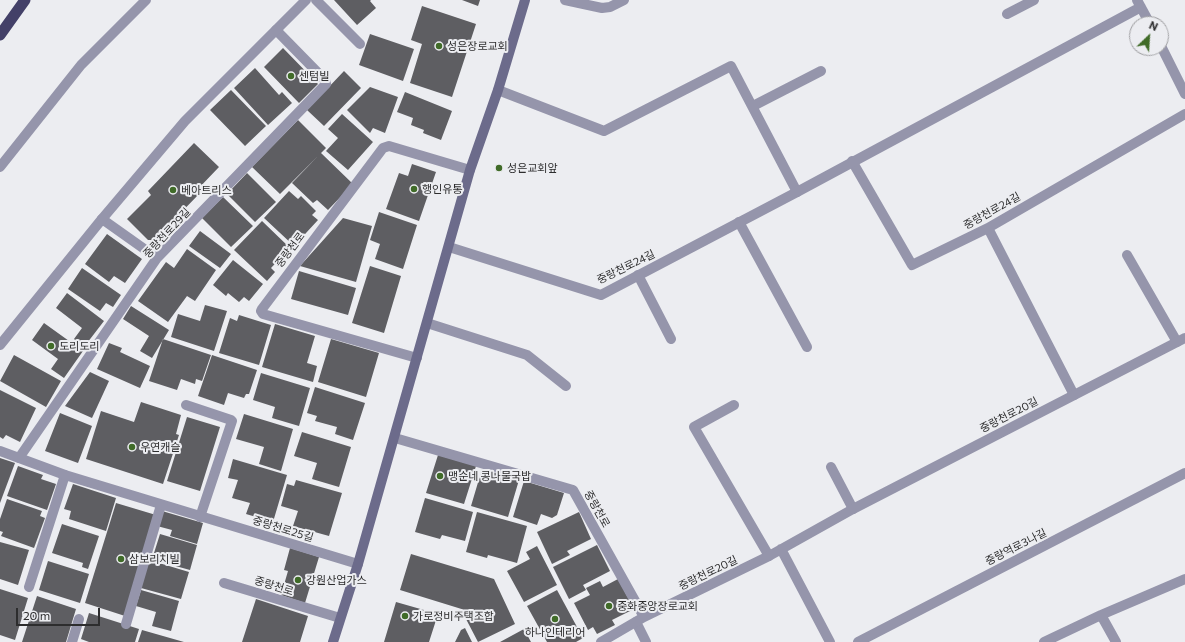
<!DOCTYPE html>
<html>
<head>
<meta charset="utf-8">
<style>
  body { margin:0 }
  #map { position:relative; width:1185px; height:642px; overflow:hidden; background:#ecedf1; font-family:Commissioner,sans-serif }
  canvas { display:block }
  .north { position:absolute; left:1129px; top:16px; width:40px; height:40px; box-sizing:border-box; background:#ecedf1; border:1px solid #a0a0a3; border-radius:50%; rotate:25deg; font-size:11px; font-weight:700; line-height:16px; text-align:center; color:#2d2d2e }
  .north::after { content:''; display:block; margin:auto; width:14px; height:18px; background:#406b28; clip-path:polygon(50% 0,100% 100%,50% 72%,0 100%) }
  .scale { position:absolute; left:16px; top:608px; width:84px; height:18px; box-sizing:border-box; border:2px solid #2d2d2e; border-top:0; padding-left:5px; font-size:12px; line-height:14px; white-space:nowrap; color:#2d2d2e; -webkit-text-stroke:3px #ecedf1; paint-order:stroke }
</style>
</head>
<body>
<div id="map">
<canvas width="1185" height="642"></canvas>
<div class="north">N</div>
<div class="scale">20 m</div>
</div>
<script>
const ctx = document.querySelector('canvas').getContext('2d');
ctx.lineJoin = 'round';
function paint(path, color) { ctx.fillStyle = color; ctx.fill(path, 'evenodd'); }
const shape = rows => new Path2D(rows.map(r => 'M' + r).join(''));
function strokePath(path, color, width, dash) { ctx.strokeStyle = color; ctx.lineWidth = width; ctx.lineCap = dash ? 'butt' : 'round'; ctx.setLineDash(dash || []); ctx.stroke(path); }
function drawText(font, color, halo, rows, align = 'center') {
  ctx.font = font + ' Commissioner,"Noto Sans KR",sans-serif'; ctx.lineWidth = 4; ctx.setLineDash([]); ctx.textBaseline = 'middle'; ctx.strokeStyle = halo; ctx.fillStyle = color; for (const [text, x, y, turn = 0] of rows) {
    ctx.save(); ctx.translate(x, y); ctx.rotate((+turn || 0) * Math.PI / 180); ctx.textAlign = isNaN(turn) ? turn : align; if (halo) ctx.strokeText(text, 0, 0); ctx.fillText(text, 0, 0); ctx.restore();
  }
}
paint(shape([
  [334,0,371,0,370,1,376,8,357,25],
  [462,0,480,0,478,6],
  [422,6,476,24,452,97,410,83,422,44,411,40],
  [370,34,414,49,403,81,359,65],
  [283,48,318,84,299,103,264,67],
  [255,68,279,95,282,92,292,103,268,125,234,88],
  [344,71,361,88,324,126,307,110],
  [370,87,398,97,385,133,373,128,370,133,347,110],
  [231,90,266,126,245,146,210,110],
  [405,92,452,111,441,140,423,133,424,130,411,125,413,118,397,112],
  [342,114,373,142,348,170,326,151,338,138,328,129],
  [298,120,326,148,321,153,353,184,328,210,317,200,313,203,292,183,318,156,280,194,252,167],
  [194,143,219,167,197,190,200,193,167,227,170,230,165,234,154,240,148,240,127,219,151,195,148,191],
  [412,164,436,172,419,221,386,209,399,173,408,176],
  [247,173,276,202,255,222,227,194],
  [289,191,298,199,301,196,316,211,312,215,318,220,294,246,264,218],
  [223,197,253,226,231,247,202,218],
  [379,212,417,225,403,269,375,259,380,244,370,240],
  [343,218,372,226,356,282,300,266],
  [262,221,290,248,271,268,275,272,267,281,234,250],
  [200,231,231,254,220,268,189,246],
  [107,234,142,259,125,283,114,276,109,282,85,264],
  [187,249,216,270,195,301,187,296,168,322,138,301,166,262,174,268],
  [233,260,263,284,249,301,244,297,239,302,228,293,226,296,213,285],
  [370,266,401,276,384,333,352,323],
  [82,268,121,295,113,307,106,303,100,311,68,289],
  [299,271,356,288,348,315,291,299],
  [67,293,104,321,84,347,74,339,82,328,56,308],
  [205,305,227,311,214,351,171,337,178,314,200,321],
  [131,306,169,330,152,358,140,351,149,336,123,319],
  [239,315,271,325,259,365,219,353,230,318,237,321],
  [44,323,83,351,64,378,51,369,58,359,32,340],
  [275,324,315,336,307,363,317,366,313,382,262,367],
  [163,339,211,355,202,381,196,379,195,384,181,379,177,390,149,381],
  [331,339,379,353,366,397,318,382],
  [109,343,122,348,120,352,150,366,140,388,97,369],
  [14,355,61,381,46,407,0,381],
  [212,355,257,370,249,394,246,394,244,398,228,393,224,405,198,396],
  [90,372,109,381,92,418,65,406],
  [261,373,310,388,299,426,272,418,275,407,253,400],
  [315,387,365,403,353,440,335,434,337,427,315,421,317,416,307,413],
  [0,390,36,408,20,442,6,435,3,439,0,437],
  [141,402,181,415,176,434,179,435,163,484,86,459,101,411,134,422],
  [60,413,92,426,78,463,45,451],
  [244,414,293,429,281,471,259,464,264,447,236,439],
  [187,417,220,427,200,491,167,481],
  [302,432,351,447,339,487,312,479,317,463,294,456],
  [438,455,476,466,464,504,426,493],
  [0,458,15,463,0,503],
  [233,459,287,475,273,522,246,514,250,503,232,498,238,480,228,478],
  [18,466,43,475,41,479,56,484,47,510,7,496],
  [482,469,519,480,508,517,471,506],
  [296,480,342,493,329,536,293,526,298,511,281,506,287,484,294,486],
  [524,481,564,493,557,515,552,518,541,514,537,525,513,517],
  [73,484,116,498,106,531,69,519,71,511,64,509],
  [425,498,473,512,465,541,442,535,440,539,415,532],
  [7,499,42,511,40,516,45,518,34,548,1,536,3,532,0,531,0,519],
  [116,503,156,515,125,616,85,603],
  [162,511,203,523,197,544,170,536,172,530,157,526],
  [477,512,527,526,517,563,488,555,487,558,466,552],
  [579,512,591,539,567,551,570,555,552,564,537,532],
  [62,524,99,536,88,569,82,567,83,563,52,553],
  [160,534,197,545,190,570,161,562,162,556,154,553],
  [0,542,29,550,18,585,0,579],
  [597,545,610,571,583,585,586,590,569,599,553,567],
  [537,546,557,585,524,602,507,571,530,559,526,552],
  [290,548,319,557,305,603,281,595,288,571,284,570],
  [411,554,494,579,515,624,478,642,466,619,471,616,468,611,400,590],
  [149,560,189,572,181,599,141,588],
  [48,561,89,574,80,603,39,590],
  [618,579,634,609,612,620,615,625,597,634,593,627,588,630,574,603,590,595,586,588,600,581,603,587],
  [0,589,28,598,15,640,0,635],
  [141,590,179,601,171,631,152,626,156,612,136,606],
  [557,590,583,638,576,642,547,642,527,606],
  [37,596,76,609,66,642,22,642],
  [256,599,308,616,300,642,242,642],
  [396,602,438,614,429,642,384,642],
  [89,613,139,629,135,642,89,642,81,639],
  [465,628,472,642,455,642,461,630],
  [524,629,531,642,500,642],
  [142,630,184,642,138,642]
]), '#5e5e62');
strokePath(shape([
  [316,0,360,44],
  [1007,14,1034,0],
  [498,90,604,131,731,66,797,192],
  [753,106,821,71],
  [852,161,912,265,988,228,1185,114],
  [102,219,157,258],
  [739,222,807,347],
  [988,228,1074,395],
  [1127,255,1177,342],
  [638,275,671,339],
  [427,323,527,355,566,386],
  [186,405,231,420,232,421,200,517],
  [734,405,694,427,769,556],
  [19,458,157,258,326,84,325,80,276,30],
  [831,467,853,509],
  [224,583,340,618],
  [29,587,65,475],
  [1101,615,1116,642],
  [636,622,646,642],
  [126,624,161,505],
  [72,642,79,619],
  [858,642,1185,473],
  [1044,642,1101,615,1185,579]
]), '#9595ab', 10);
strokePath(shape([
  [0,167,81,65,146,0]
]), '#9595ab', 10);
strokePath(shape([
  [565,0,602,8,610,7,624,0],
  [1137,0,1150,24],
  [1161,46,1185,94],
  [449,247,601,295,797,192,1141,7],
  [0,345,102,219,185,121,306,0],
  [417,358,263,314,261,311,262,309,383,148,389,146,470,170],
  [395,438,573,490,644,617],
  [0,451,65,475,358,564],
  [781,549,830,642],
  [601,642,644,617,769,556,853,509,1185,338]
]), '#9595ab', 10);
strokePath(shape([
  [333,642,358,564,470,170,498,90,525,0]
]), '#6c6b8b', 10);
strokePath(shape([
  [0,35,25,0]
]), '#434068', 11);
for (const [x, y, r, color] of [
  [439,46,4,"#406b28"],
  [291,76,4,"#406b28"],
  [499,168,4,"#406b28"],
  [414,189,4,"#406b28"],
  [173,190,4,"#406b28"],
  [51,346,4,"#406b28"],
  [132,447,4,"#406b28"],
  [440,476,4,"#406b28"],
  [121,559,4,"#406b28"],
  [298,580,4,"#406b28"],
  [609,606,4,"#406b28"],
  [405,616,4,"#406b28"],
  [555,619,4,"#406b28"]
]) { const dot = new Path2D(); dot.arc(x, y, r, 0, 2 * Math.PI); ctx.fillStyle = color; ctx.fill(dot); strokePath(dot, '#ecedf1', 1.5); }
drawText('11px', '#2d2d2e', '#ecedf1', [
  ["성은장로교회",447,46],
  ["센텀빌",299,76],
  ["성은교회앞",507,168],
  ["행인유통",422,189],
  ["베아트리스",181,190],
  ["도리도리",59,346],
  ["우연캐슬",140,447],
  ["맹순네 콩나물국밥",448,476],
  ["삼보리치빌",129,559],
  ["강원산업가스",306,580],
  ["중화중앙장로교회",617,606],
  ["가로정비주택조합",413,616],
  ["하나인테리어",555,632,"center"]
], 'left');
drawText('11px', '#2d2d2e', '#ecedf1', [
  ["중랑천로24길",992,211,-29],
  ["중랑천로29길",167,233,-47],
  ["중랑천로",290,250,-53],
  ["중랑천로24길",626,267,-26],
  ["중랑천로20길",1009,415,-27],
  ["중랑천로",597,509,61],
  ["중랑천로25길",283,529,17],
  ["중랑역로3나길",1016,547,-27],
  ["중랑천로20길",708,573,-26],
  ["중랑천로",274,586,17]
]);
</script>
</body>
</html>
